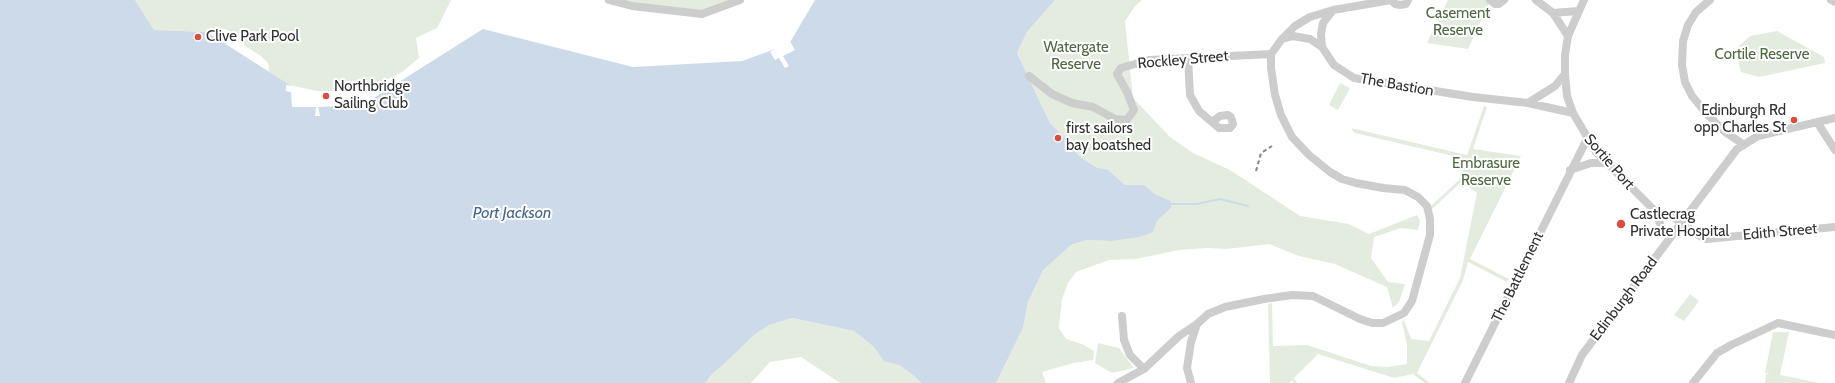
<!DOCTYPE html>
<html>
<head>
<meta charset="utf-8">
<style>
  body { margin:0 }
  canvas { display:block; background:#fff }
</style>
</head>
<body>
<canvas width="1835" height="383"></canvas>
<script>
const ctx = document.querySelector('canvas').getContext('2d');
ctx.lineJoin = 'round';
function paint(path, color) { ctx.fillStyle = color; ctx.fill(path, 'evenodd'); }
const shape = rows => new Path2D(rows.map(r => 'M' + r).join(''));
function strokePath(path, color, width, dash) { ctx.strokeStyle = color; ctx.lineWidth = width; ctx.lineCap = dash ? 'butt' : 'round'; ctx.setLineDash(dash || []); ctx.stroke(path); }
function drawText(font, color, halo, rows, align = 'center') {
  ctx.font = font + ' Cabin,sans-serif'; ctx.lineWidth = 4; ctx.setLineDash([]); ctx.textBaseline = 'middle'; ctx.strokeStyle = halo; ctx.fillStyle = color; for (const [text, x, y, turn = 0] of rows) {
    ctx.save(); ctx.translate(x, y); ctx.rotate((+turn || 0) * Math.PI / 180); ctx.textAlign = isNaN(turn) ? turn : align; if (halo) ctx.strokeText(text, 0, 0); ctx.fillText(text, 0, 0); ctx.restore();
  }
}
paint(shape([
  [135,0,451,0,437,28,416,38,419,58,402,72,365,91,348,83,339,88,338,91,317,91,289,85,269,72,268,63,261,56,245,46,238,37,226,29,207,29,207,32,154,30],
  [611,0,738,0,702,14],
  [1055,0,1142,0,1135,6,1125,21,1133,98,1170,137,1193,153,1230,170,1300,216,1349,224,1369,234,1417,215,1420,221,1418,230,1401,228,1374,237,1371,258,1388,282,1405,284,1399,302,1393,308,1387,287,1335,264,1299,256,1269,244,1227,249,1207,248,1179,250,1136,259,1109,260,1076,272,1068,283,1062,299,1059,328,1066,339,1082,344,1094,351,1093,360,1073,363,1042,372,1046,383,996,383,1023,328,1028,302,1042,270,1071,245,1086,240,1111,241,1157,221,1171,208,1171,201,1155,194,1144,185,1125,185,1107,169,1098,168,1089,163,1078,155,1071,144,1050,123,1017,53,1027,32],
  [1448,0,1488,0,1489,3,1468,49,1427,43],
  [1777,31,1824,57,1825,63,1759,77,1741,72,1735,50,1750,36],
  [1340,83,1350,88,1338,110,1329,105],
  [1484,106,1487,107,1473,149,1521,156,1470,259,1509,279,1507,282,1468,262,1463,280,1417,373,1430,383,1425,383,1413,374,1394,378,1318,354,1294,378,1297,383,1294,383,1292,380,1289,383,1270,383,1268,304,1272,303,1273,346,1307,345,1371,366,1388,367,1407,364,1407,345,1402,322,1404,320,1411,339,1429,341,1460,278,1477,193,1461,182,1432,209,1431,206,1459,180,1466,159,1355,133,1351,128,1467,155],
  [1690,294,1699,301,1684,321,1674,315],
  [792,318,854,331,874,347,884,360,899,365,913,375,921,383,840,383,801,357,770,362,751,383,705,383,712,374,724,364,754,335,769,325],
  [1773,332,1789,332,1780,375,1820,383,1765,383,1766,374,1771,374,1765,373],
  [1098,343,1119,348,1134,368,1112,373,1095,363]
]), '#e4ecdf');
paint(shape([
  [0,0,135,0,154,30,207,32,316,102,369,101,483,29,633,67,742,61,789,44,815,0,1055,0,1027,32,1017,53,1050,123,1071,144,1078,155,1089,163,1098,168,1107,169,1125,185,1144,185,1155,194,1171,201,1171,208,1157,221,1153,232,1139,237,1111,241,1086,240,1071,245,1043,270,1028,302,1023,328,996,383,921,383,913,375,899,365,884,361,874,347,854,331,792,318,769,325,754,335,724,364,712,374,705,383,0,383]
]), '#cddaea');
paint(shape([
  [790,41,795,50,783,56,789,66,785,68,779,58,775,60,770,52],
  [286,85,291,86,316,100,339,100,339,106,318,107,320,116,315,116,316,107,292,107,291,92,286,91]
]), '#fff');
strokePath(shape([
  [1171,204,1197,204,1220,199,1248,206]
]), '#cddaea', 2);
strokePath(shape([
  [609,0,632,6,702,14,740,0],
  [1391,0,1395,4,1400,5,1406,4,1408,0],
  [1490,0,1495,4,1499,4,1504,0],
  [1536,0,1553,13],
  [1584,0,1568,36,1565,55,1565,74,1567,96,1573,113,1596,152,1655,211,1663,231,1670,237],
  [1710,0,1696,12,1688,25,1683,41,1682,65,1685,82,1692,96,1706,113,1725,132,1743,144],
  [1831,0,1835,2],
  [1568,36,1553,13,1578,11],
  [1282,39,1293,36,1310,39,1322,47,1334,65,1354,78,1473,97,1528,103,1555,86,1565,74],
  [1322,47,1321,34,1323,23,1333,10,1391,0],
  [1188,58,1190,95,1199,111,1219,128,1230,128,1233,124,1231,117,1228,115,1220,116,1212,122],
  [1029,76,1052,94,1072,103,1093,107,1115,119,1127,120,1134,110,1127,92,1117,74,1121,68,1149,60,1271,54],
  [1528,103,1573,113],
  [1817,122,1835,150],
  [1570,170,1591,163,1607,163],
  [1655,211,1675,218,1698,235,1706,239,1835,227],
  [1122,316,1124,340,1130,355,1144,369],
  [1118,383,1144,369,1179,336,1197,324],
  [1191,383,1187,368,1191,342,1197,324,1208,314,1225,307,1264,299,1292,295,1313,296,1360,319,1372,323,1383,323,1404,313,1412,301,1430,235,1430,219,1427,206,1418,197,1405,190,1383,188,1356,183,1342,179,1330,172,1309,155,1292,137,1281,115,1275,95,1271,68,1271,54,1282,39,1295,26,1310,17,1333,10],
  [1465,383,1587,139],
  [1569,383,1582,355,1737,149,1758,136,1835,118],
  [1693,383,1717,353,1731,345,1778,323,1835,335]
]), '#cdcdcd', 8);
strokePath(shape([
  [1256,171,1261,153,1272,146]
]), '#858585', 2, [4, 3]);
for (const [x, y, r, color] of [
  [198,37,4,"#da4d3f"],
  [326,96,4,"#da4d3f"],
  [1794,120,4,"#da4d3f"],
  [1058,138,4,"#da4d3f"],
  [1621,224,5,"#da4d3f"]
]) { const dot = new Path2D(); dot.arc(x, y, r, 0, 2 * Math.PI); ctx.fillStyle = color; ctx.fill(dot); strokePath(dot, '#fff', 1.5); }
drawText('15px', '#4c6940', '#fff', [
  ["Casement",1458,14],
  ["Reserve",1458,31],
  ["Watergate",1076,48],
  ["Reserve",1076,65],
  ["Cortile Reserve",1762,55],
  ["Embrasure",1486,164],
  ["Reserve",1486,181]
]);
drawText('15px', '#303030', '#fff', [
  ["Clive Park Pool",206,37],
  ["Northbridge",334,87],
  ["Sailing Club",334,104],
  ["Edinburgh Rd",1786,111,"right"],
  ["opp Charles St",1786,128,"right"],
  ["first sailors",1066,129],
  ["bay boatshed",1066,146],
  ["Castlecrag",1630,215],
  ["Private Hospital",1630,232]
], 'left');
drawText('15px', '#303030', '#fff', [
  ["Rockley Street",1183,60,-5],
  ["The Bastion",1397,85,10],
  ["Sortie Port",1609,162,49],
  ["Edith Street",1780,232,-5],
  ["The Battlement",1518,277,-64],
  ["Edinburgh Road",1624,299,-53]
]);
drawText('italic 16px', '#43648d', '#fff', [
  ["Port Jackson",512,213]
]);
</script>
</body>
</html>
